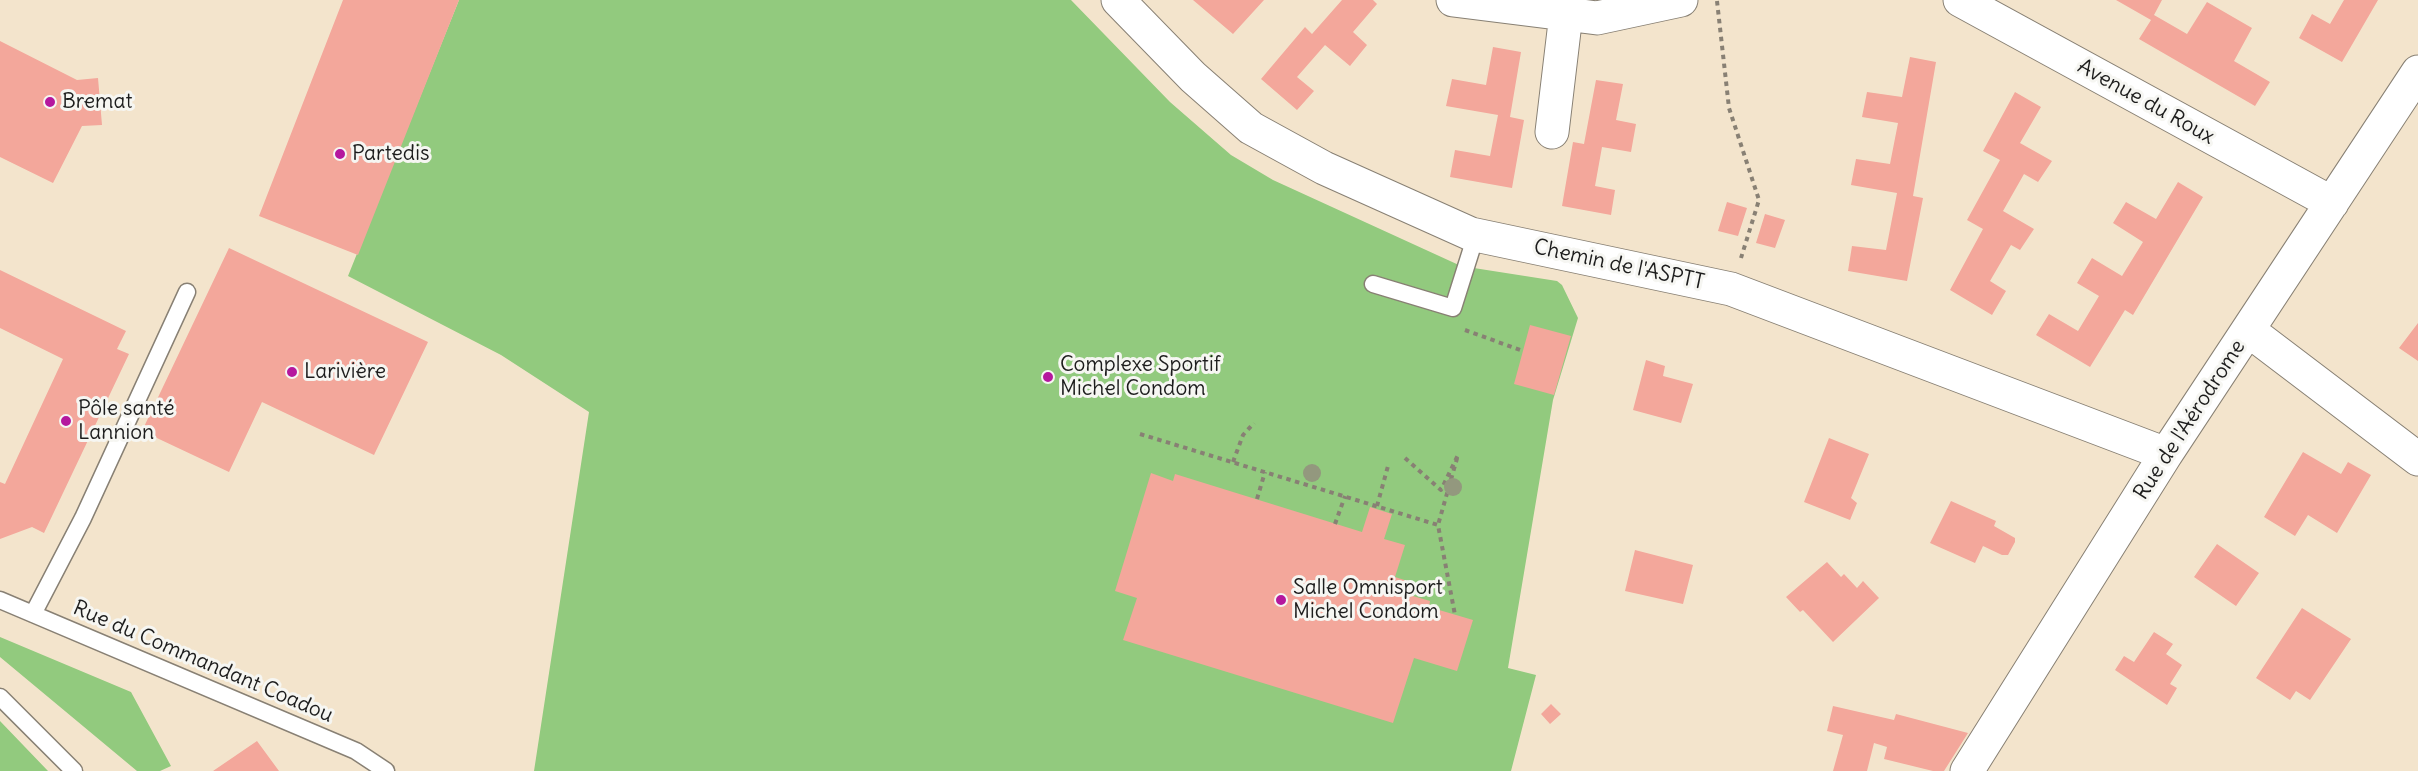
<!DOCTYPE html>
<html>
<head>
<meta charset="utf-8">
<style>
  body { margin:0 }
  canvas { display:block; background:#f3e4cc }
</style>
</head>
<body>
<canvas width="2418" height="771"></canvas>
<script>
const ctx = document.querySelector('canvas').getContext('2d');
ctx.lineJoin = 'round';
function paint(path, color) { ctx.fillStyle = color; ctx.fill(path, 'evenodd'); }
const shape = rows => new Path2D(rows.map(r => 'M' + r).join(''));
function strokePath(path, color, width, dash) { ctx.strokeStyle = color; ctx.lineWidth = width; ctx.lineCap = dash ? 'butt' : 'round'; ctx.setLineDash(dash || []); ctx.stroke(path); }
function drawText(font, color, halo, rows, align = 'center') {
  ctx.font = font + ' Delius,sans-serif'; ctx.lineWidth = 6; ctx.setLineDash([]); ctx.textBaseline = 'middle'; ctx.strokeStyle = halo; ctx.fillStyle = color; for (const [text, x, y, turn = 0] of rows) {
    ctx.save(); ctx.translate(x, y); ctx.rotate((+turn || 0) * Math.PI / 180); ctx.textAlign = isNaN(turn) ? turn : align; if (halo) ctx.strokeText(text, 0, 0); ctx.fillText(text, 0, 0); ctx.restore();
  }
}
paint(shape([
  [459,0,1071,0,1170,102,1231,155,1273,180,1461,266,1557,281,1562,285,1578,318,1553,400,1508,668,1536,675,1511,771,534,771,589,412,501,355,348,276],
  [0,637,131,692,171,766,160,771,137,771,0,657],
  [0,721,48,771,0,771]
]), '#92ca7e');
paint(shape([
  [343,0,459,0,358,255,259,216],
  [1193,0,1264,0,1233,34],
  [1342,0,1373,0,1377,4,1353,32,1367,45,1350,66,1325,45,1297,77,1314,91,1297,110,1261,79,1305,27,1312,34],
  [2116,0,2162,0,2154,15,2187,34,2207,2,2252,28,2234,61,2270,82,2255,106,2139,39,2151,20],
  [2344,0,2378,0,2342,62,2299,38,2312,14,2330,24],
  [0,41,77,80,98,78,102,125,82,126,53,183,0,157],
  [1493,47,1521,52,1510,117,1524,120,1512,188,1450,177,1455,150,1490,156,1498,115,1446,106,1452,79,1486,85],
  [1910,57,1936,62,1913,196,1923,198,1907,281,1848,271,1852,246,1886,250,1897,193,1851,185,1856,159,1890,164,1898,123,1862,117,1867,92,1902,97],
  [1596,80,1623,84,1616,120,1636,124,1631,152,1602,147,1595,186,1615,190,1611,215,1562,206,1573,142,1584,144],
  [2015,92,2041,107,2020,143,2052,161,2038,182,2024,174,2003,211,2034,229,2020,250,2011,245,1990,281,2006,291,1992,315,1950,290,1983,229,1967,220,2000,160,1983,151],
  [2178,182,2203,197,2133,315,2125,310,2090,367,2036,335,2049,314,2078,331,2099,296,2077,283,2092,258,2122,276,2143,242,2113,223,2126,202,2156,219],
  [1727,202,1747,208,1738,236,1718,231],
  [1765,214,1785,220,1775,248,1756,243],
  [229,248,428,342,374,455,262,402,229,472,142,431],
  [0,270,126,331,117,349,129,354,44,533,32,527,0,539,0,482,5,484,63,359,0,328],
  [2418,323,2418,361,2399,348],
  [1530,325,1571,336,1554,395,1514,384],
  [1646,360,1665,366,1663,376,1693,384,1681,423,1633,410],
  [1829,438,1869,454,1851,498,1857,503,1850,520,1804,502],
  [2303,452,2341,474,2348,462,2371,475,2337,533,2308,515,2295,536,2264,517],
  [1151,473,1173,481,1175,474,1362,532,1370,507,1392,514,1384,539,1405,545,1395,577,1417,584,1413,596,1430,601,1429,607,1473,620,1457,671,1414,658,1393,723,1123,640,1137,598,1115,591],
  [1951,501,1996,521,1994,526,2015,538,2015,542,2008,555,2002,555,1983,546,1975,563,1930,543],
  [2217,544,2259,573,2236,606,2194,577],
  [1635,550,1693,565,1683,604,1625,591],
  [1827,562,1841,577,1844,574,1857,588,1863,581,1879,598,1833,642,1803,610,1800,612,1786,597],
  [2302,608,2351,639,2310,700,2296,691,2290,700,2256,678],
  [2154,632,2173,644,2166,654,2182,665,2170,684,2177,688,2167,705,2115,670,2124,656,2134,662],
  [1551,704,1561,714,1550,724,1541,714],
  [1833,706,1894,720,1896,714,1968,733,1944,771,1933,771,1884,759,1887,747,1874,743,1867,771,1833,771,1843,735,1827,731],
  [257,741,279,771,213,771]
]), '#f3a79b');
const lane = shape([
  [1373,284,1453,308,1476,235],
  [0,600,356,751,386,771],
  [33,614,83,518,187,292],
  [0,697,74,771]
]);
const street = shape([
  [1118,0,1193,77,1251,128,1324,168,1471,234,1731,289,2166,454],
  [1453,0,1597,18,1681,0],
  [1960,0,2332,203],
  [1552,132,1566,14],
  [2248,330,2418,459],
  [1967,771,2166,454,2418,72]
]);
strokePath(lane, '#888074', 19);
strokePath(street, '#888074', 35);
strokePath(shape([
  [1717,1,1729,108,1759,200,1741,258],
  [1465,330,1523,351],
  [1140,434,1438,525,1455,615],
  [1405,458,1441,490,1458,455,1438,525],
  [1233,462,1243,435,1254,423],
  [1257,499,1265,472],
  [1377,506,1388,466],
  [1335,524,1345,496]
]), '#888074', 4, [4.5, 4.5]);
strokePath(lane, '#fff', 16);
strokePath(street, '#fff', 33);
ctx.fillStyle = '#93987e';
for (const [x, y] of [
  [1312,473],
  [1453,487]
]) { ctx.beginPath(); ctx.arc(x, y, 9, 0, 2 * Math.PI); ctx.fill(); }
for (const [x, y, r, color] of [
  [50,102,6,"#b5179e"],
  [340,154,6,"#b5179e"],
  [292,372,6,"#b5179e"],
  [1048,377,6,"#b5179e"],
  [66,421,6,"#b5179e"],
  [1281,600,6,"#b5179e"]
]) { const dot = new Path2D(); dot.arc(x, y, r, 0, 2 * Math.PI); ctx.fillStyle = color; ctx.fill(dot); strokePath(dot, '#f6f6f2', 2); }
drawText('21px', '#1c1c1c', '#f6f6f2', [
  ["Bremat",62,102],
  ["Partedis",352,154],
  ["Complexe Sportif",1060,365],
  ["Michel Condom",1060,389],
  ["Larivière",304,372],
  ["Pôle santé",78,409],
  ["Lannion",78,433],
  ["Salle Omnisport",1293,588],
  ["Michel Condom",1293,612]
], 'left');
drawText('21px', '#1c1c1c', '#f6f6f2', [
  ["Avenue du Roux",2146,102,29],
  ["Chemin de l'ASPTT",1619,265,12],
  ["Rue de l'Aérodrome",2190,420,-57],
  ["Rue du Commandant Coadou",203,662,23]
]);
</script>
</body>
</html>
